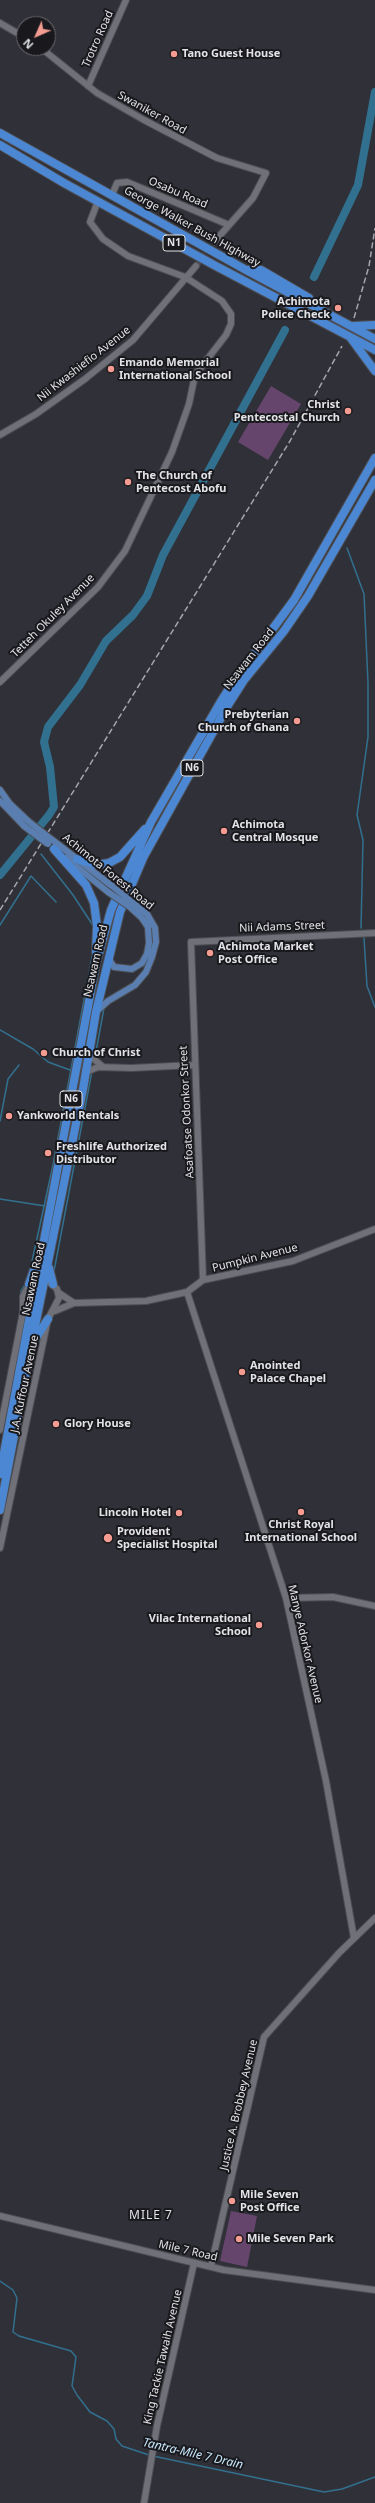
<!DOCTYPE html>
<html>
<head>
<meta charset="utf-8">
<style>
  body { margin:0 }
  #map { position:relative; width:375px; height:2503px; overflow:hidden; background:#303138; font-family:"Noto Sans",sans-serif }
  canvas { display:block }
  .north { position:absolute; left:16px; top:16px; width:40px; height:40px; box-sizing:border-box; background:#19191d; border:1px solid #696a6e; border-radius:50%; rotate:225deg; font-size:11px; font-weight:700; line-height:16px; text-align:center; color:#e2e3e7 }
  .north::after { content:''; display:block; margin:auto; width:14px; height:18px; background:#f59c92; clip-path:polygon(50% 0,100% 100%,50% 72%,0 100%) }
</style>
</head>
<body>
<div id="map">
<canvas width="375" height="2503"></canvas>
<div class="north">N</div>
</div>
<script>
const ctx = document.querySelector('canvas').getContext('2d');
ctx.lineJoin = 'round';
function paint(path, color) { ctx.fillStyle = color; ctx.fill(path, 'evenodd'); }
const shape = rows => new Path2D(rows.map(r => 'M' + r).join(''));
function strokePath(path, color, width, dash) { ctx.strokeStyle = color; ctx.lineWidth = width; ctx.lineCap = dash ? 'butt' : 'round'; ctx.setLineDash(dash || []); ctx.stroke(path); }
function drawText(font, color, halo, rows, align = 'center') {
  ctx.font = font + ' "Noto Sans",sans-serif'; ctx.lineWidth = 4; ctx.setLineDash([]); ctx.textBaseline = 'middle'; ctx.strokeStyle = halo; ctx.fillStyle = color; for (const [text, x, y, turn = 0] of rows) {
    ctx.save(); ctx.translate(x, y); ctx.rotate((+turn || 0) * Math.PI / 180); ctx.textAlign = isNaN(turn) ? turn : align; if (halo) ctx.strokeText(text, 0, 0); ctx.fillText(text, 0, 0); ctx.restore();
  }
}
paint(shape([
  [271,386,301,404,268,460,238,442],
  [231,2211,257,2216,247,2267,220,2261]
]), '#66456c');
strokePath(shape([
  [347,548,364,594,368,683,368,737,357,815,363,840,361,928],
  [41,854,73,895,94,927],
  [0,925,31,876,56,902],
  [364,938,367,986,375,1007],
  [0,1030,33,1049,48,1062,70,1070],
  [95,1057,104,1008],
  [0,1121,8,1079,19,1065],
  [0,1199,45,1206],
  [31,1266,53,1165,93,952],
  [54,1271,92,1071],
  [20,1306,21,1291,26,1283],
  [0,2281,13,2290,17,2298,13,2332,19,2336,71,2351,76,2357,72,2386,77,2395,90,2412,107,2421,114,2429,116,2439,122,2446,149,2455],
  [153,2456,324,2492,342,2489,375,2477]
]), '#32708f', 1.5);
strokePath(shape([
  [314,277,358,185,375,92],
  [0,875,49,815,54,807,50,767,44,742,48,727,80,685,106,641,133,615,147,596,163,555,285,330]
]), '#32708f', 8);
strokePath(shape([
  [196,266,215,241]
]), '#4b4c52', 6, [6, 3]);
const secondary = shape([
  [0,23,24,37],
  [41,48,97,93,144,120,217,158,266,173,253,198,215,241],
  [88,86,126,0],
  [112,195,117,183,127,182,229,225],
  [0,435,36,414,85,379,133,340,196,266],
  [0,682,98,587,125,551,172,452,189,404,195,375,226,335,231,324,231,314,222,301,185,277,128,256,103,239,90,222,98,201],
  [89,1055,102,1066],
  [86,1072,98,1067,131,1068,194,1065],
  [203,1280,191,942,375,933],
  [187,1292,286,1598,326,1781,354,1938],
  [187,1292,203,1280,293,1261,375,1229],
  [59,1293,74,1303],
  [55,1311,74,1303,146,1301,187,1292],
  [0,1430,23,1312,23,1296,31,1282],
  [0,1548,48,1319,59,1298,57,1289,49,1282],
  [286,1598,333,1597,375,1606],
  [0,2216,224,2270,375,2290],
  [211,2266,264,2037,339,1953,375,1918],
  [144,2503,157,2426,194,2263]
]);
const primary = shape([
  [0,790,10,804,28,821],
  [0,801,24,826],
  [51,839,112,886],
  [66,858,108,892],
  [108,958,114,967,132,969,142,963,147,954,149,943,148,927,142,918,130,907],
  [97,1011,108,1001,135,985,146,972,152,957,156,942,155,928,147,914,132,902]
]);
const highway = shape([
  [0,133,246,270,375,339],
  [0,145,64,183,214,265,375,350],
  [248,270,261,270,309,298],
  [354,326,375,325],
  [350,337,375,371],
  [54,849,86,885,94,903,97,926,96,952],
  [77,859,97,865,109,863,120,857,145,829],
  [49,1268,53,1284],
  [29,1284,35,1267],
  [34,1341,48,1319],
  [0,1474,96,964,111,910,151,822,220,703,234,681,294,600,375,458],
  [0,1510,30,1351,83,1089,96,1012,120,912,144,856,228,705,244,680,284,631,308,596,375,480]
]);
strokePath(secondary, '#4d4e53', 8);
strokePath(primary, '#4d4e53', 8);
strokePath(highway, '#4d4e53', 10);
strokePath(secondary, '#6f7078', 6);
strokePath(primary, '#5a7eaf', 6);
strokePath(highway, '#4c87d3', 8);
strokePath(shape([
  [354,318,369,266,375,228],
  [0,910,290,441,342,346]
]), '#a5a6ab', 1.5, [6, 3]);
const primaryBridge = shape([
  [28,821,51,839],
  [24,826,48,844],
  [112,886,132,902],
  [108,892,130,907]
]);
strokePath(primaryBridge, '#4d4e53', 8, []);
strokePath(primaryBridge, '#5a7eaf', 6);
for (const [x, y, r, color] of [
  [174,54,4,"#f59c92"],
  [338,308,4,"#f59c92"],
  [111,369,4,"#f59c92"],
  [348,411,4,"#f59c92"],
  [128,482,4,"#f59c92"],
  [297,721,4,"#f59c92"],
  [224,831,4,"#f59c92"],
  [210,953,4,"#f59c92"],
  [44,1053,4,"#f59c92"],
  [9,1116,4,"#f59c92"],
  [48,1153,4,"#f59c92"],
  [242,1372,4,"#f59c92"],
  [56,1424,4,"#f59c92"],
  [301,1512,4,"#f59c92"],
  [179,1513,4,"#f59c92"],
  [108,1538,5,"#f59c92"],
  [259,1625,4,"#f59c92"],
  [232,2201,4,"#f59c92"],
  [239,2239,4,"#f59c92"]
]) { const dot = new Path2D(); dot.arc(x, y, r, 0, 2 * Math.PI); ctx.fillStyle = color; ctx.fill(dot); strokePath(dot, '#19191d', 1.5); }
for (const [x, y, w] of [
  [174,243,22],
  [192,768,22],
  [71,1099,22]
]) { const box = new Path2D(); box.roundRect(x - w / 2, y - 8, w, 16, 3); ctx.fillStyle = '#19191d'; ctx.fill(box); strokePath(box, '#e2e3e7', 1); }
drawText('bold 10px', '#e2e3e7', null, [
  ["N1",174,243],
  ["N6",192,768],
  ["N6",71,1099]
]);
drawText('11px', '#e2e3e7', '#19191d', [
  ["Trotro Road",98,39,-66],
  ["Swaniker Road",152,113,29],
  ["Osabu Road",178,193,23],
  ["George Walker Bush Highway",192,227,29],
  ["Nii Kwashiefio Avenue",84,364,-38],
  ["Tetteh Okuley Avenue",53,616,-45],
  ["Nsawam Road",249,659,-52],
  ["Achimota Forest Road",108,872,39],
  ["Nii Adams Street",282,927,-2],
  ["Nsawam Road",96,961,-77],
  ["Asafoatse Odonkor Street",187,1112,-93],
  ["Pumpkin Avenue",255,1258,-14],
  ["Nsawam Road",34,1279,-78],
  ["J.A. Kuffour Avenue",25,1384,-78],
  ["Manye Adorkor Avenue",305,1644,77],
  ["Justice A. Brobbey Avenue",239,2105,-77],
  ["Mile 7 Road",188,2251,13],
  ["King Tackie Tawaih Avenue",163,2357,-77]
]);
drawText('bold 11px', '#e2e3e7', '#19191d', [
  ["Tano Guest House",182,54],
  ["Achimota",330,302,"right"],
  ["Police Check",330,315,"right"],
  ["Emando Memorial",119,363],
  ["International School",119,376],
  ["Christ",340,405,"right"],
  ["Pentecostal Church",340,418,"right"],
  ["The Church of",136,476],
  ["Pentecost Abofu",136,489],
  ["Prebyterian",289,715,"right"],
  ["Church of Ghana",289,728,"right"],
  ["Achimota",232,825],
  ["Central Mosque",232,838],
  ["Achimota Market",218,947],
  ["Post Office",218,960],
  ["Church of Christ",52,1053],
  ["Yankworld Rentals",17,1116],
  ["Freshlife Authorized",56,1147],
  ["Distributor",56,1160],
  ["Anointed",250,1366],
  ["Palace Chapel",250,1379],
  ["Glory House",64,1424],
  ["Lincoln Hotel",171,1513,"right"],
  ["Christ Royal",301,1525,"center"],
  ["International School",301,1538,"center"],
  ["Provident",117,1532],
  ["Specialist Hospital",117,1545],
  ["Vilac International",251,1619,"right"],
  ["School",251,1632,"right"],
  ["Mile Seven",240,2195],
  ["Post Office",240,2208],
  ["Mile Seven Park",247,2239]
], 'left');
ctx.letterSpacing = '1px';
drawText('12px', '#e2e3e7', '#19191d', [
  ["MILE 7",151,2216]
]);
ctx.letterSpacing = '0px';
drawText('italic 12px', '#c7e8fc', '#19191d', [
  ["Tantra-Mile 7 Drain",193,2454,13]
]);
</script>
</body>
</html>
